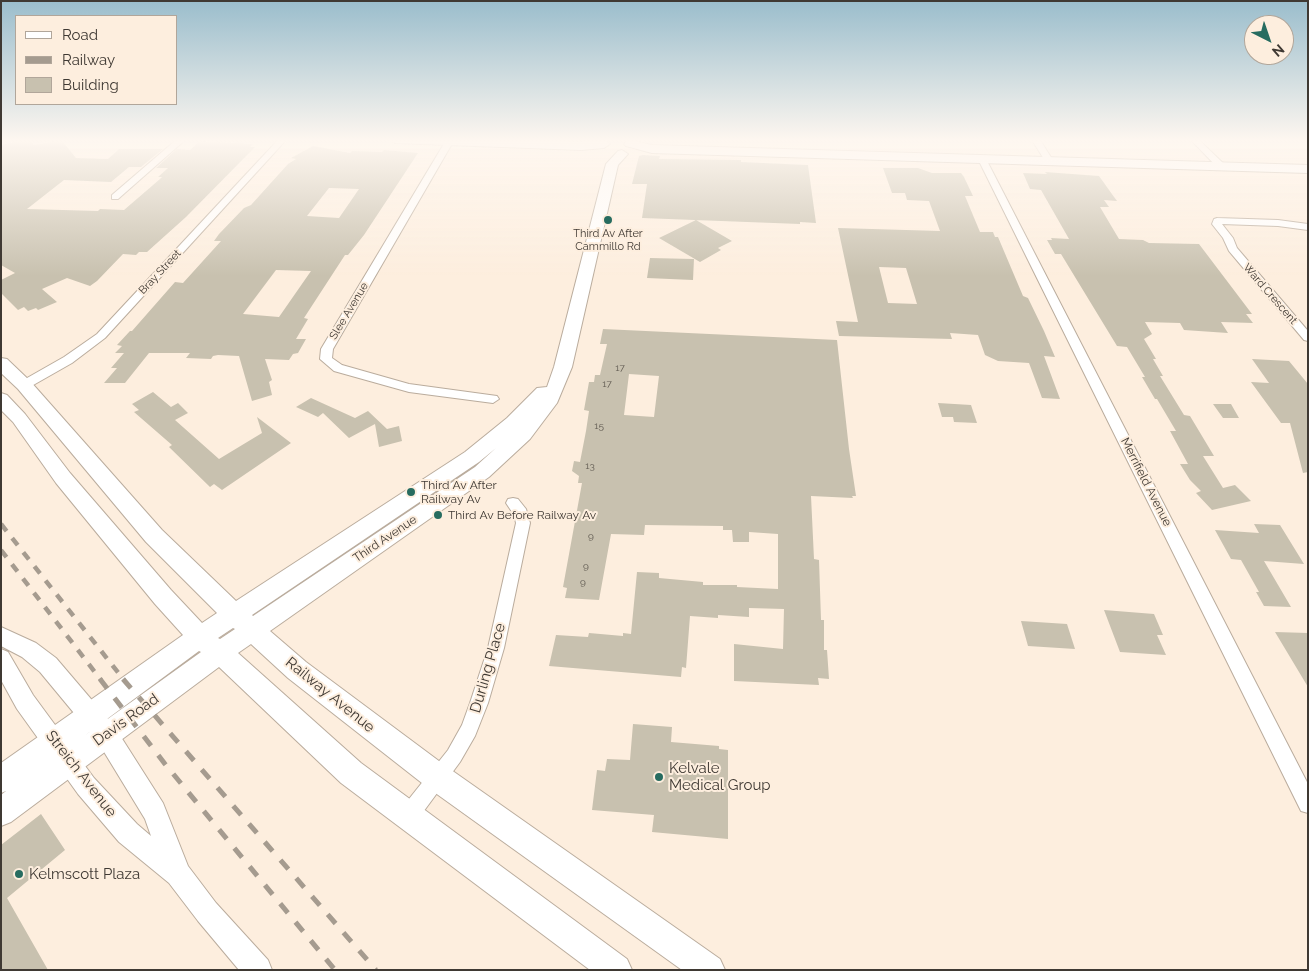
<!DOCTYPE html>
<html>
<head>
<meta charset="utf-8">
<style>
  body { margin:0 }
  #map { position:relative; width:1309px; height:971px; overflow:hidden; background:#fdeede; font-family:Raleway,sans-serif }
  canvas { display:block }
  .frame { position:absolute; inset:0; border:2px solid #3f3933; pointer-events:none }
  .legend { position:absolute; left:15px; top:15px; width:162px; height:90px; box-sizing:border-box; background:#fdeede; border:1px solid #b1a69a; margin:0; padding:6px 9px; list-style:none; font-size:15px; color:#3f3933 }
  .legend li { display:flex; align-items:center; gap:10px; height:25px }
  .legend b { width:25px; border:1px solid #b1a69a }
  .north { position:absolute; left:1244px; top:15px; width:50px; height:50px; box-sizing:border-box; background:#fdeede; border:1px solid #b1a69a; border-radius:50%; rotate:139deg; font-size:14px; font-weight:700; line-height:20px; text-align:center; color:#3f3933 }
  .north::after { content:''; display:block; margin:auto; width:18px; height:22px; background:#276c60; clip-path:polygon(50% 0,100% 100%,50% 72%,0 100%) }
</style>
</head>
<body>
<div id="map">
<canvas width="1309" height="971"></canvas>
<div class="frame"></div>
<ul class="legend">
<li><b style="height:6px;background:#fff"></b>Road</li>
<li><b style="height:6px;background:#a59b8f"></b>Railway</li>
<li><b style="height:14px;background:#c8c1af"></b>Building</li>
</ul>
<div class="north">N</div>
</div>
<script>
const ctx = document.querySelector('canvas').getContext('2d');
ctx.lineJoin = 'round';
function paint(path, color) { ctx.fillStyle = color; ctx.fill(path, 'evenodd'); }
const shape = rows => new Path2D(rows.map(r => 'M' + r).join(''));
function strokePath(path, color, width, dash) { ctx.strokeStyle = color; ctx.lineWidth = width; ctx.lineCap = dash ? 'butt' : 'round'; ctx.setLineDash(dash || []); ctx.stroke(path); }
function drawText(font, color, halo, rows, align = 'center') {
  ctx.font = font + ' Raleway,sans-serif'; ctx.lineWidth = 4; ctx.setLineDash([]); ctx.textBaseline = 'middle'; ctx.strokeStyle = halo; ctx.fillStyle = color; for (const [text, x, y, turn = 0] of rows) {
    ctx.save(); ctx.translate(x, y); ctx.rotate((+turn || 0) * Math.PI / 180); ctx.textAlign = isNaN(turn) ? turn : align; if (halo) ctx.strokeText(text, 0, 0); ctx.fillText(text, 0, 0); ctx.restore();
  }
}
paint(shape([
  [25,140,26,142,31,141,34,145,59,140,61,142,63,142,76,158,108,159,119,149,163,149,141,167,129,167,111,182,64,180,27,209,98,211,100,209,124,210,160,179,162,177,158,177,168,168,156,168,177,149,190,150,200,141,253,144,250,147,255,147,186,217,147,252,139,252,136,255,123,254,97,281,90,286,67,278,42,289,57,302,38,310,36,308,28,311,24,307,18,310,1,293,1,280,15,273,1,265,1,145],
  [313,146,350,153,352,151,382,152,384,150,418,153,364,235,348,255,345,255,304,318,308,319,296,339,306,339,298,353,293,354,289,360,265,359,272,380,269,382,272,395,252,401,239,356,218,355,213,356,211,359,186,358,190,353,149,353,125,383,104,383,117,368,111,368,124,353,115,353,122,346,117,345,130,331,132,331,175,282,183,283,221,241,214,241,219,234,244,208,251,205,288,164,296,159,291,158],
  [329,188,359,189,339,218,307,216],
  [276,270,311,271,279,317,243,314],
  [643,155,660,156,659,159,741,160,741,162,808,165,816,223,800,222,800,224,642,218,647,184,632,184,639,156],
  [883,168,918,168,932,173,961,173,964,177,973,196,965,196,980,232,993,232,995,237,998,237,1023,296,1028,298,1044,331,1055,357,1044,356,1060,399,1042,398,1029,363,998,361,985,355,978,335,950,333,952,339,839,336,836,321,858,322,838,228,940,231,929,201,907,200,905,193,892,193],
  [879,267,906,268,917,304,888,303],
  [1045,172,1099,176,1117,201,1104,200,1109,207,1100,207,1119,239,1143,240,1149,243,1199,244,1252,314,1246,314,1253,323,1221,322,1228,333,1184,330,1180,323,1145,322,1152,334,1144,339,1156,359,1153,359,1163,376,1160,376,1184,415,1190,416,1214,456,1203,456,1223,488,1235,485,1251,501,1212,510,1196,493,1201,491,1190,480,1180,464,1188,464,1170,431,1176,431,1157,399,1155,399,1142,377,1145,377,1127,347,1117,346,1061,254,1055,254,1047,240,1052,240,1051,238,1069,239,1041,190,1030,189,1023,173,1047,174],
  [696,220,732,241,718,248,721,250,700,262,659,238],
  [650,258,694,259,693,280,647,278],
  [603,329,837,340,849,449,856,496,852,496,853,498,811,496,814,559,819,560,821,620,824,620,824,650,827,650,829,679,818,678,819,685,734,681,734,644,783,649,784,609,749,608,749,617,718,615,718,618,690,616,686,668,682,667,681,677,549,666,556,635,588,637,589,633,623,636,623,633,631,634,637,572,659,573,659,578,703,582,703,585,737,585,737,587,778,589,778,534,749,532,749,542,733,542,732,530,723,530,723,526,645,525,644,535,611,534,599,600,565,598,567,588,563,587,582,483,578,483,579,476,572,471,574,461,580,462,586,431,589,411,584,410,589,382,594,382,595,375,600,375,607,344,600,344],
  [629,374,659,376,654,417,624,415],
  [1252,359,1289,361,1308,384,1308,472,1303,473,1290,423,1281,423,1251,382,1269,383],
  [153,392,171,407,178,403,188,413,175,420,219,459,262,433,257,417,291,443,222,490,214,484,210,487,169,447,172,445,134,412,139,410,132,404],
  [311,398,355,418,368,411,387,429,399,426,402,441,379,447,375,424,349,438,323,413,318,417,296,407],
  [938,403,971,405,977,423,954,422,953,417,942,417],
  [1213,404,1231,404,1239,418,1223,418],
  [1254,524,1280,525,1304,564,1264,561,1291,607,1264,606,1256,592,1259,592,1241,560,1231,559,1215,530,1259,533],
  [1104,610,1154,614,1163,635,1157,635,1166,655,1120,652],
  [1021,621,1067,624,1075,649,1028,646],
  [1275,632,1308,633,1308,687],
  [633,724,672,727,671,742,719,746,719,749,728,750,728,839,652,832,654,815,592,810,597,770,605,771,607,759,630,760],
  [41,814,65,850,7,898,48,970,1,970,1,845]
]), '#c8c1af');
const minor = shape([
  [176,140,185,140,118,199,112,199,112,195,176,140],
  [278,140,286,140,105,338,72,363,28,388,20,388,18,385,20,382,64,357,97,334,278,140],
  [448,140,453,142,333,349,332,358,342,365,409,384,497,396,499,399,493,403,409,392,334,371,320,359,321,349,445,142,448,140],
  [1032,140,1040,140,1054,162,1053,164,1047,164,1032,140],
  [1191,140,1199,140,1224,164,1224,168,1218,168,1191,140],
  [979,157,986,159,1308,784,1308,813,1301,811,978,159,979,157],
  [1217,218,1278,220,1308,224,1308,230,1278,226,1222,224,1233,238,1237,248,1308,331,1308,341,1304,340,1229,251,1223,238,1212,224,1214,219,1217,218],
  [513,498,518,499,526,509,530,523,504,648,488,703,475,736,460,762,415,823,408,826,401,823,398,816,401,809,448,750,462,725,470,703,488,648,516,523,514,515,506,503,508,499,513,498]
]);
const tertiary = shape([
  [1,627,36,643,56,658,114,726,163,803,188,866,216,903,268,960,272,970,239,970,198,921,169,883,119,842,78,794,17,709,1,680,1,649,8,652,33,695,94,778,137,824,151,836,145,819,98,742,40,672,22,657,1,646,1,627]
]);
const secondary = shape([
  [389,140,498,140,581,142,604,140,610,144,604,148,581,150,395,143,389,140],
  [630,140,652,145,1308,165,1308,173,652,153,626,146,624,144,626,142,630,140],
  [622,150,628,154,618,165,572,367,557,403,530,439,489,477,270,631,306,662,447,767,720,959,725,970,682,970,427,787,288,678,251,644,238,653,361,763,627,959,632,970,590,970,341,783,219,667,11,822,1,826,1,795,6,791,1,793,1,763,183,635,155,604,56,483,13,422,1,410,1,393,7,395,25,414,70,473,171,590,202,623,217,613,146,542,18,389,1,373,1,358,7,359,30,381,162,530,236,601,465,452,507,418,537,388,547,387,554,367,606,164,618,151,622,150],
  [496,448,475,467,253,616,252,615,479,462,496,448],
  [233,628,235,629,220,639,218,638,233,628],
  [199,651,201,652,84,736,199,651]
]);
strokePath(minor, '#baac9d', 2);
strokePath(tertiary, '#baac9d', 2);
strokePath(secondary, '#baac9d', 2);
paint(minor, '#fff');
paint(tertiary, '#fff');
paint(secondary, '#fff');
strokePath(shape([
  [1,524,124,680],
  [1,550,101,680]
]), '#a59b8f', 4.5, [9, 9]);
strokePath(shape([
  [100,679,165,764,335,970],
  [123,679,376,970]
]), '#a59b8f', 5, [12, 12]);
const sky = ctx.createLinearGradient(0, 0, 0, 276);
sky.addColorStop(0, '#9abdcc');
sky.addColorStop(0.51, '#fef7f0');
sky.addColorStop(1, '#fef7f000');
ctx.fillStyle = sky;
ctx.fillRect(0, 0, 1309, 276);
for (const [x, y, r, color] of [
  [608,220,5,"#276c60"],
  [411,492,5,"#276c60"],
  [438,515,5,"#276c60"],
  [659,777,5,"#276c60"],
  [19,874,5,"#276c60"]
]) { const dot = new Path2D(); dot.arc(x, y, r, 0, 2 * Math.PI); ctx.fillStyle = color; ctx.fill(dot); strokePath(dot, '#fdeede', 2); }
drawText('10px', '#615b52', null, [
  ["17",620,368],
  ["17",607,384],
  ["15",599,426],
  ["13",590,466],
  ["9",591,536],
  ["9",586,566],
  ["9",583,582]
]);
drawText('11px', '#3f3933', '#fdeede', [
  ["Third Av After",608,234],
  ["Cammillo Rd",608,247]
]);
drawText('11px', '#3f3933', '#fdeede', [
  ["Bray Street",160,272,-47],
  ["Ward Crescent",1270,294,49],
  ["Slee Avenue",349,311,-59]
]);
drawText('12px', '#3f3933', '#fdeede', [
  ["Merrifield Avenue",1146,482,63],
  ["Third Avenue",385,539,-34]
]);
drawText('12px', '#3f3933', '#fdeede', [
  ["Third Av After",421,485],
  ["Railway Av",421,499],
  ["Third Av Before Railway Av",448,515]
], 'left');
drawText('15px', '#3f3933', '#fdeede', [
  ["Durling Place",488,668,-74],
  ["Railway Avenue",330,695,39],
  ["Davis Road",126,720,-36],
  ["Streich Avenue",81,774,52]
]);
drawText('15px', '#3f3933', '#fdeede', [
  ["Kelvale",669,768],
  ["Medical Group",669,785],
  ["Kelmscott Plaza",29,874]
], 'left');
</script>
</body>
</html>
